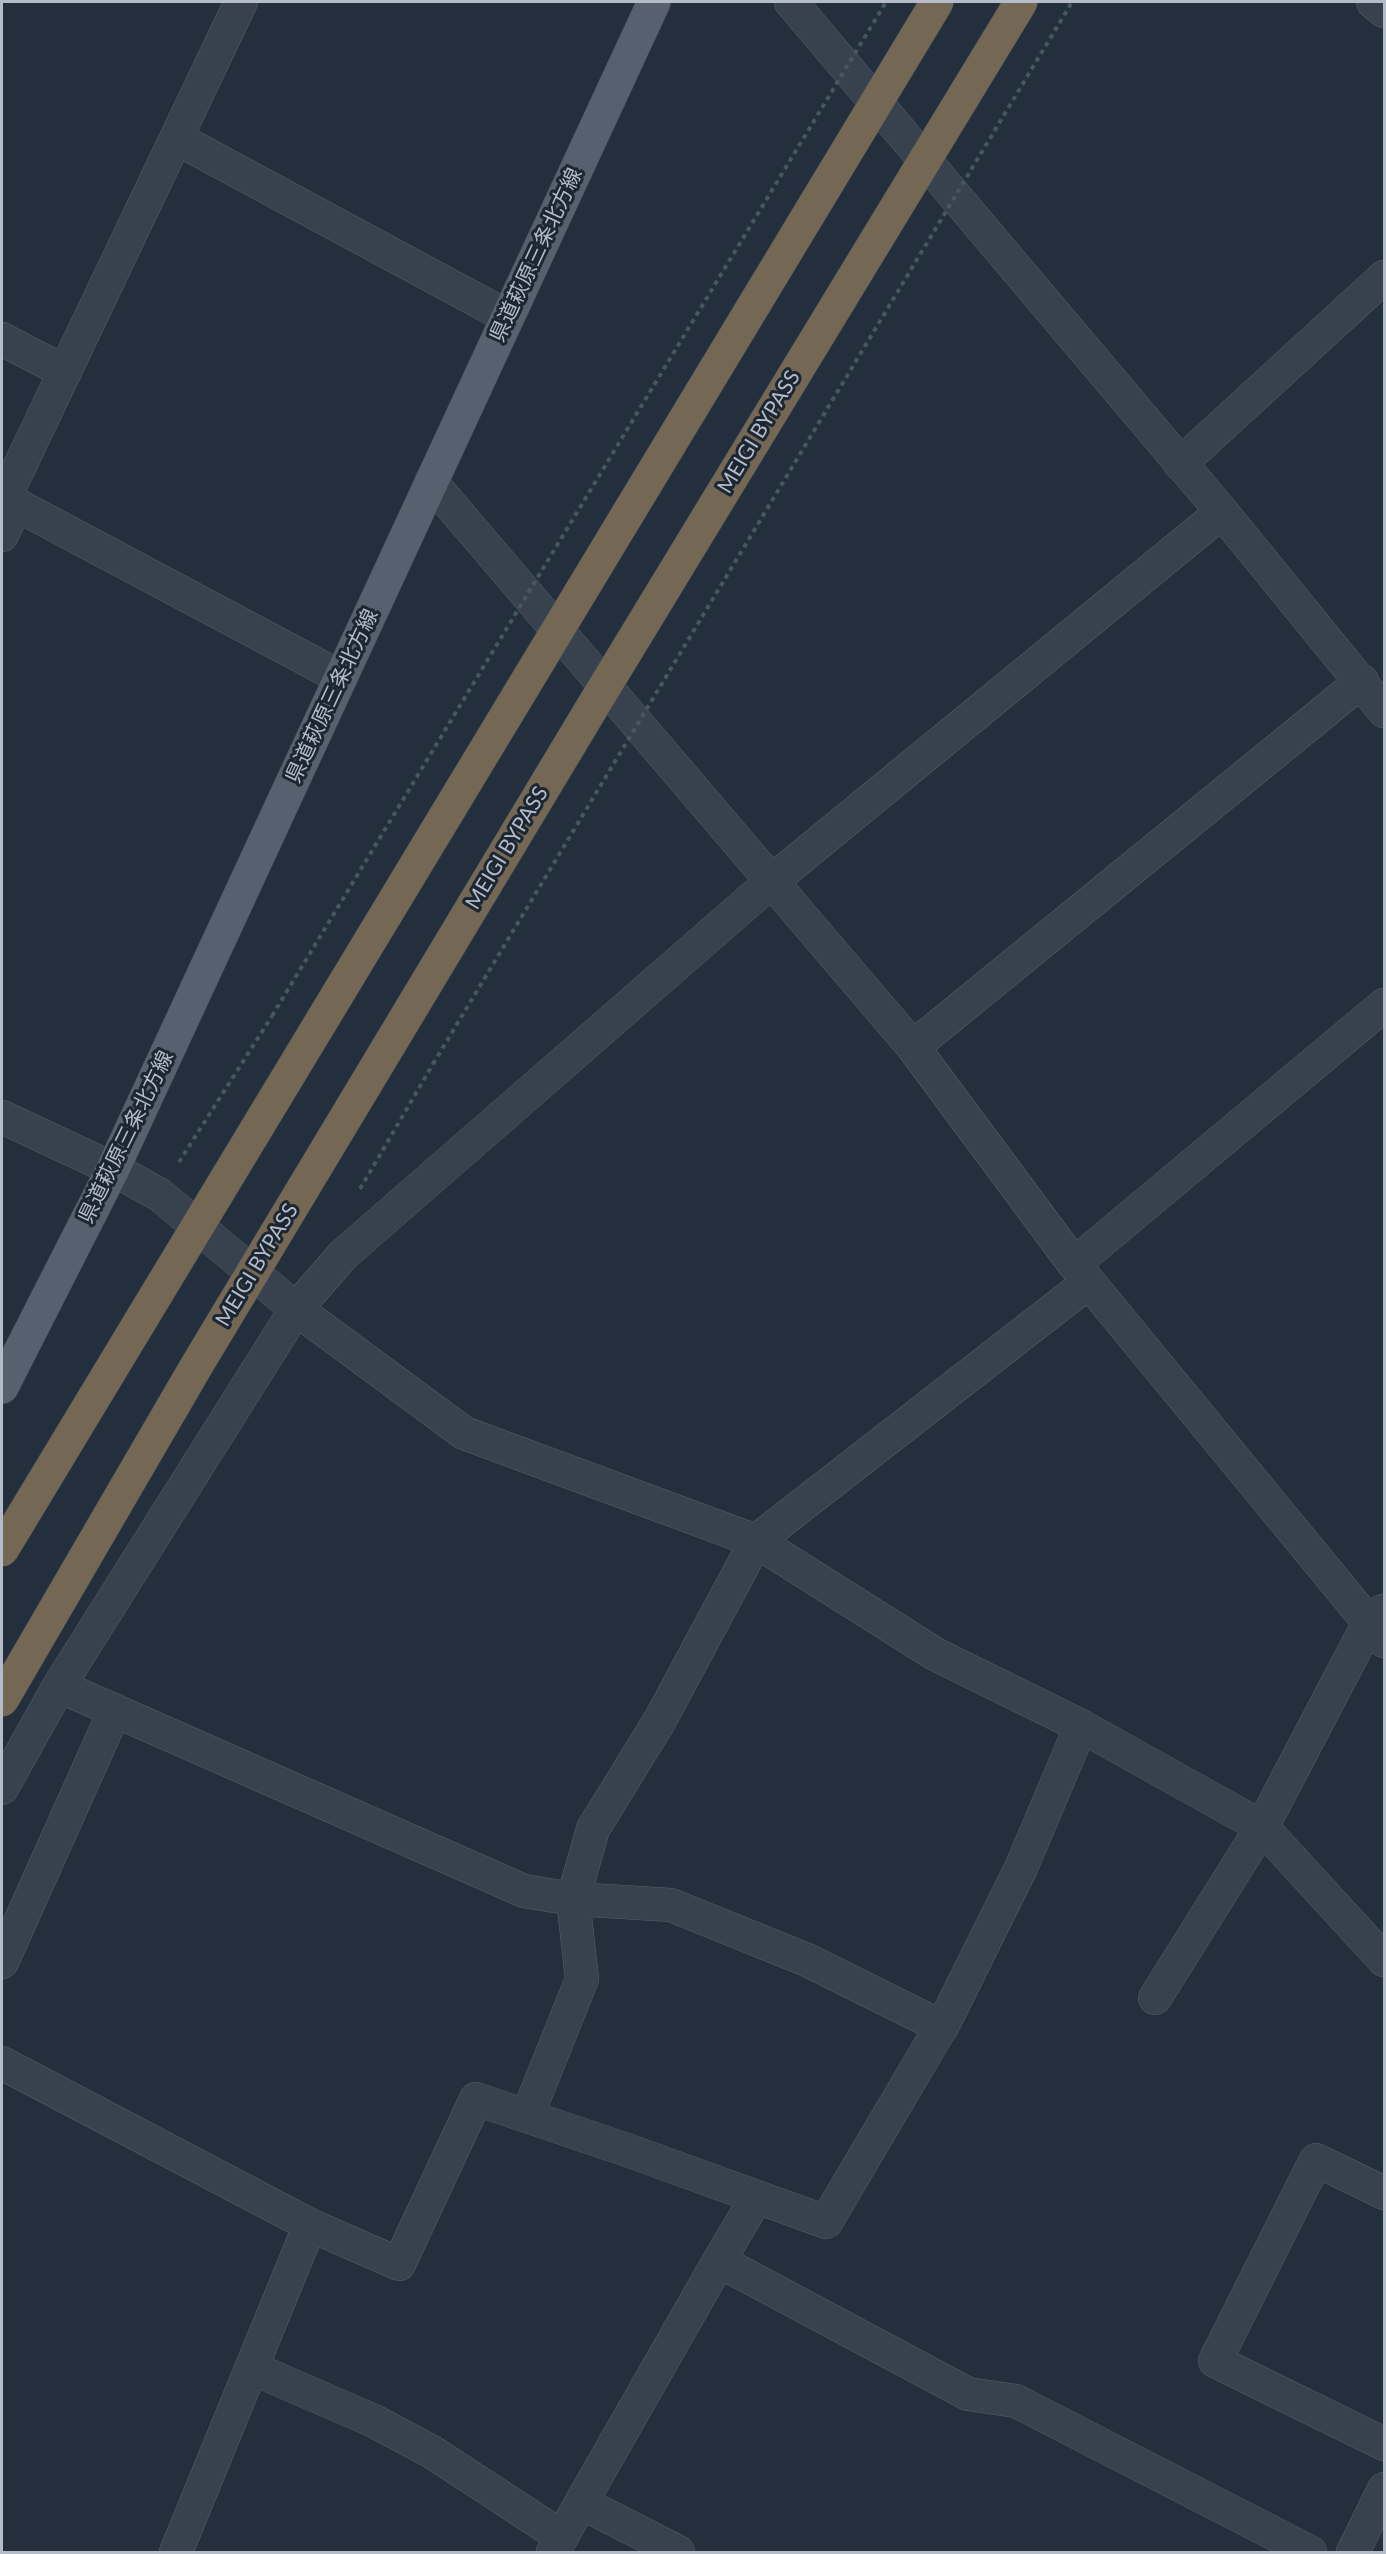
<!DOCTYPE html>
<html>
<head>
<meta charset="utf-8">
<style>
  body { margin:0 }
  #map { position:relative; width:1386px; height:2554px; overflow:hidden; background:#242f3e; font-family:Lato,sans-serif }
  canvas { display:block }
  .frame { position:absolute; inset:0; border:3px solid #b4bcc9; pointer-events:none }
</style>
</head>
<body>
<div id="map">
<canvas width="1386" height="2554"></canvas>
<div class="frame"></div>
</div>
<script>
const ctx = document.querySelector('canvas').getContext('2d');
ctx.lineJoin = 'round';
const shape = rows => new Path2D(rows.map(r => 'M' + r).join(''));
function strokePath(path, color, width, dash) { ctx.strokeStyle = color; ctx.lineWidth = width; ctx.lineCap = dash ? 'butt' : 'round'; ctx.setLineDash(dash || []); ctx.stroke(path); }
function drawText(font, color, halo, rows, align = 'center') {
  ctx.font = font + ' Lato,"Noto Sans JP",sans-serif'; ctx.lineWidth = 6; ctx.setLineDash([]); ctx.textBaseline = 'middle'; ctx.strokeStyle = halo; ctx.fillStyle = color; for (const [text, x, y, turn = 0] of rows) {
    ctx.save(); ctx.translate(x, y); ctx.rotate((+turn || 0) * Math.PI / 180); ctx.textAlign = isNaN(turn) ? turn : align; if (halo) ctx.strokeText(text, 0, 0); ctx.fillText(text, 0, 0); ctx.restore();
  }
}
const minor = shape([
  [791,2,1222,512,1384,711],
  [1373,2,1384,11],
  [176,138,508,317],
  [2,339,65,372],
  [1180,464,1384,277],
  [431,482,913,1047,1074,1264,1384,1641],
  [2,497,340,677],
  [4,499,241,2],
  [2,535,16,504],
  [913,1047,1362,681],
  [2,1117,113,1169,160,1195,296,1309,464,1433,756,1541,935,1654,1081,1726,1262,1827,1384,1960],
  [1074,1264,1384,1005],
  [59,1686,524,1891,573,1899,671,1905,807,1960,942,2027],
  [2,1788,59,1686,296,1309,343,1255,772,881,1222,512],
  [2,1962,115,1710],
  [1155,1998,1262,1827,1369,1623,1383,1611],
  [2,2063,310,2225,399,2264,476,2099,627,2150,826,2222,947,2017,1021,1868,1081,1726],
  [527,2116,582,1979,573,1899,593,1829,660,1720,756,1541,1089,1282],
  [1384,2193,1316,2160,1215,2361,1384,2444],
  [719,2261,756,2198],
  [252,2368,374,2421,432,2452,562,2537],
  [582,2503,678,2552],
  [176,2552,310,2225],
  [553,2552,719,2261,968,2394,1016,2401,1310,2552],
  [1353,2552,1384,2489]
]);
const major = shape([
  [2,1387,113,1169,654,2]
]);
strokePath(minor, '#565f6c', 34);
strokePath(major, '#414a57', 34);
strokePath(shape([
  [179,1162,272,1016],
  [360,1189,433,1064]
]), '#44595c', 4, [4.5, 4.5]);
strokePath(minor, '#38414e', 33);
strokePath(major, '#56606e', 33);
const highwayBridge = shape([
  [2,1550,937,2],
  [2,1700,197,1365,599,696,1021,2]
]);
strokePath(highwayBridge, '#434c59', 34, []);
strokePath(shape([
  [272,1016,886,2],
  [433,1064,1072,2]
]), '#44595c', 4, [4.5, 4.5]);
strokePath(highwayBridge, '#746855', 33);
drawText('21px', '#b4bcc9', '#1d2633', [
  ["県道萩原三条北方線",536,255,-65],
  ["MEIGI BYPASS",759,432,-59],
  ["県道萩原三条北方線",332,696,-65],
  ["MEIGI BYPASS",507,848,-59],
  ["県道萩原三条北方線",126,1137,-64],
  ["MEIGI BYPASS",257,1265,-59]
]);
</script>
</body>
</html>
